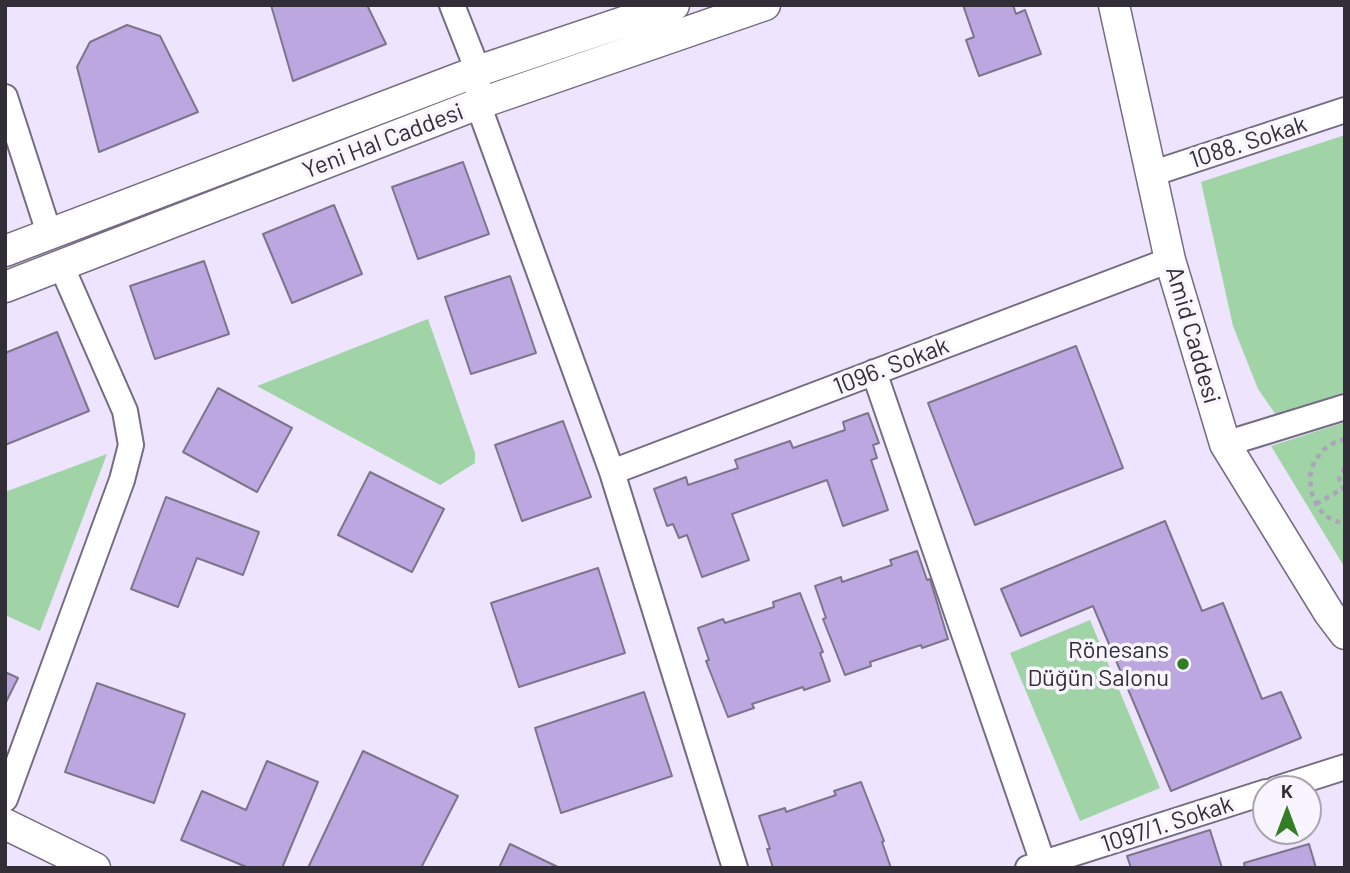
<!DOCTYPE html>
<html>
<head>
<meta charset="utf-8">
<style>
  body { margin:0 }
  #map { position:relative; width:1350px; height:873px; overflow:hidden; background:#eee4fd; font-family:Barlow,sans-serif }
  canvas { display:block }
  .frame { position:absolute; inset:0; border:7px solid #322e37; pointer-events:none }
  .north { position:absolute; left:1252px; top:775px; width:70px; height:70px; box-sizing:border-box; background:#f8f5ff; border:2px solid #a9a5af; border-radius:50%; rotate:0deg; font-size:19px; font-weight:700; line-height:28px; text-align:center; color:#322e37 }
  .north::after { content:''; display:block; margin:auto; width:24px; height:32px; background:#337e25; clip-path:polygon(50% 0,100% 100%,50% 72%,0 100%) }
</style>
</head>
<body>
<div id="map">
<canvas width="1350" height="873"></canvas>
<div class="frame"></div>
<div class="north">K</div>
</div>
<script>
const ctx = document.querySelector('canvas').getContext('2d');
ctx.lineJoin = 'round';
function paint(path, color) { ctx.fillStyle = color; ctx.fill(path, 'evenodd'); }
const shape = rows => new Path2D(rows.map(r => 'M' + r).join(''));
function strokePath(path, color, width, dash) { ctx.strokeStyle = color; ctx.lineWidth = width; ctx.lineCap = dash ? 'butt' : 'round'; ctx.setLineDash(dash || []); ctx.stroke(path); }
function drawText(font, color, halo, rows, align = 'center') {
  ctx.font = font + ' Barlow,sans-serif'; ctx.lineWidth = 7; ctx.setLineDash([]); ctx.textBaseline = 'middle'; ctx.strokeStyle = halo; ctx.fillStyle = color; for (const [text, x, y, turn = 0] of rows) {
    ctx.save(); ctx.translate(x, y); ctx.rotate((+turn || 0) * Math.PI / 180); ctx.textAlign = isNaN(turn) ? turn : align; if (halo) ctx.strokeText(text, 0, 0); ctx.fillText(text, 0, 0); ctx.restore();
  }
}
paint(shape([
  [1345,135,1345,392,1276,415,1258,389,1233,326,1201,182],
  [428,319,475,453,475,463,440,485,257,386],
  [1345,422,1345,568,1271,446],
  [107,454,40,631,5,615,5,492],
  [1090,620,1160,788,1080,821,1010,653]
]), '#a0d4a6');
const building = shape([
  [271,5,367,5,386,44,293,81,271,5],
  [963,5,1013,5,1016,14,1025,10,1041,54,979,76,966,40,974,37,963,5],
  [127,25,160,36,198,112,99,152,77,67,90,42,127,25],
  [463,162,489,234,418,259,392,187,463,162],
  [334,205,362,274,292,303,263,234,334,205],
  [204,261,229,334,155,359,130,286,204,261],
  [510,276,536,353,471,374,445,297,510,276],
  [57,332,89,411,5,445,5,353,57,332],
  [1076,346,1123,468,975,525,928,403,1076,346],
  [218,388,292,428,257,492,183,452,218,388],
  [868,413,879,443,873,445,877,458,871,460,888,510,843,526,827,480,732,514,749,560,702,577,687,535,679,538,673,524,667,526,654,489,686,477,688,485,738,468,735,460,790,441,793,448,845,430,843,422,868,413],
  [563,421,591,497,522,521,495,445,563,421],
  [370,472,444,509,412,572,338,535,370,472],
  [166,497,259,532,243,575,197,558,178,607,131,589,166,497],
  [1165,521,1202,611,1223,603,1262,699,1281,692,1301,738,1171,791,1093,606,1021,636,1001,589,1165,521],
  [917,551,927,580,930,579,948,639,922,648,921,645,870,662,871,666,845,675,823,619,826,618,815,586,841,577,842,582,892,565,890,560,917,551],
  [598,568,625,653,519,687,491,603,598,568],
  [800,593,823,652,820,653,830,681,804,690,803,687,752,704,754,708,728,717,706,661,709,660,698,628,723,619,725,623,774,607,773,602,800,593],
  [5,672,18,678,5,704,5,672],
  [97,683,185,714,154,803,65,772,97,683],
  [644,692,672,776,561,813,535,728,644,692],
  [363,751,458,796,421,868,308,868,363,751],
  [267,761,318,782,282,868,249,868,181,840,202,791,246,810,267,761],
  [861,782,884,841,882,842,891,868,773,868,767,849,770,849,759,816,785,808,786,812,836,795,834,791,861,782],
  [1210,830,1222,868,1131,868,1127,856,1210,830],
  [510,844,560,868,499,868,510,844],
  [1309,844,1316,868,1245,868,1244,863,1309,844]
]);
paint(building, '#bda7e1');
strokePath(building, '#7d758b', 2);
const minor = shape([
  [452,5,478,71,478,104,612,472,735,868],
  [5,97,49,233],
  [1151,174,1345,110],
  [874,372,1043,863],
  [1225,444,1345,407],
  [612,472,1170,260],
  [1276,789,1345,767],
  [5,799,122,480,131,445,125,411,61,265],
  [1028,868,1266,792]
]);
const tertiary = shape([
  [1114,5,1170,260,1225,444,1329,613,1345,634],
  [5,251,478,71,674,5],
  [5,287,478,104,765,5],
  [5,824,95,868]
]);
strokePath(minor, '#746c82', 28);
strokePath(tertiary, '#746c82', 33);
strokePath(shape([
  [1345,439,1335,442,1323,450,1314,462,1310,476,1311,491,1316,504,1325,516,1345,525],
  [1345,468,1339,478,1345,493],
  [1316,504,1342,489]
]), '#aca4b8', 4.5, [5, 5]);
strokePath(minor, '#fff', 24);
strokePath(tertiary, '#fff', 30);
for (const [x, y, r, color] of [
  [1183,664,7,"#337e25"]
]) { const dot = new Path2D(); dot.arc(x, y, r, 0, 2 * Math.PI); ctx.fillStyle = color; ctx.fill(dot); strokePath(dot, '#f8f5ff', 2.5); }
drawText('24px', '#322e37', '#f8f5ff', [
  ["Yeni Hal Caddesi",383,141,-21],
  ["1088. Sokak",1248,142,-18],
  ["Amid Caddesi",1193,335,74],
  ["1096. Sokak",891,366,-21],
  ["1097/1. Sokak",1167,824,-18]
]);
drawText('24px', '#322e37', '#f8f5ff', [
  ["Rönesans",1169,650],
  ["Düğün Salonu",1169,678]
], 'right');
</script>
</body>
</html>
